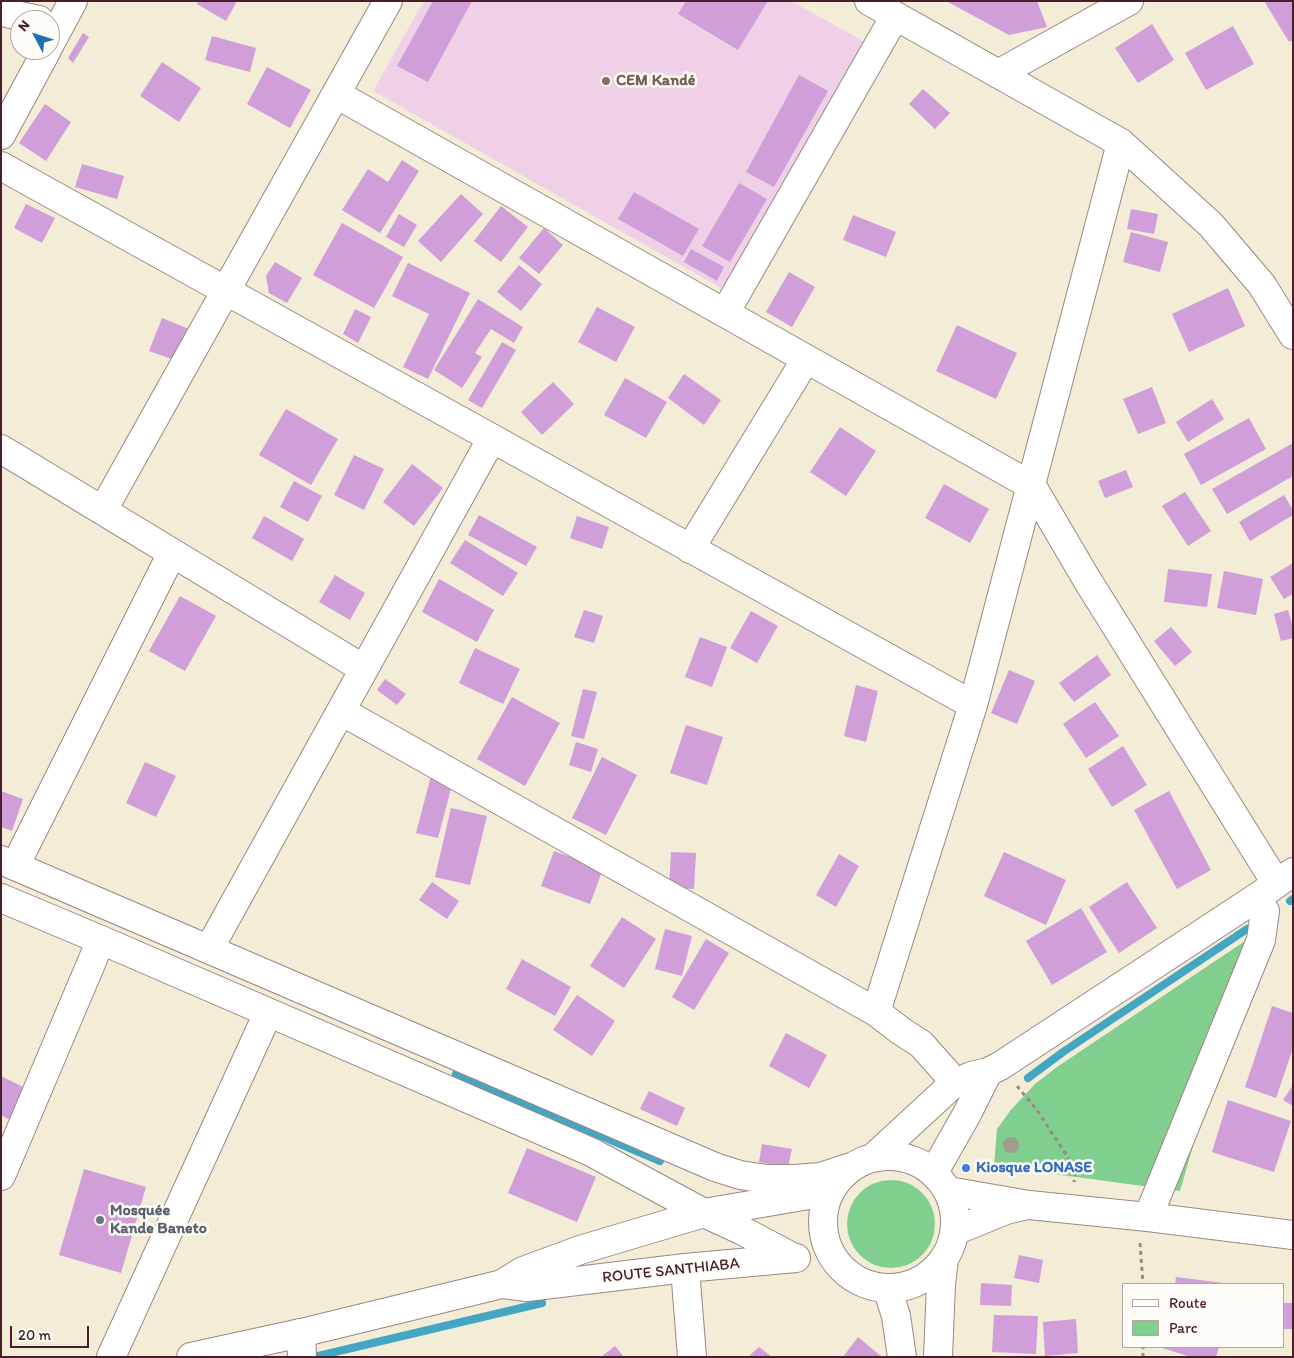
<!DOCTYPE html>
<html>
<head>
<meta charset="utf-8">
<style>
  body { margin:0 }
  #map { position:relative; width:1294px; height:1358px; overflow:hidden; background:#f3ecd7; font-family:Itim,sans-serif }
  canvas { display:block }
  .frame { position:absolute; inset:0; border:2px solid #4a1f2b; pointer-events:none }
  .legend { position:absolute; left:1122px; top:1283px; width:162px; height:65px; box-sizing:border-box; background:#fdfcf7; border:1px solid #b5a4a5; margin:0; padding:6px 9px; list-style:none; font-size:15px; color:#4a1f2b }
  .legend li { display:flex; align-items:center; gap:10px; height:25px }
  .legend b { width:25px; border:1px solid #b5a4a5 }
  .north { position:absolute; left:10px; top:10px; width:50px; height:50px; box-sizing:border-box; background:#fdfcf7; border:1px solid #b5a4a5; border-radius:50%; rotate:310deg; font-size:14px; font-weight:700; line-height:20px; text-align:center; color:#4a1f2b }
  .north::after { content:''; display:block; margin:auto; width:18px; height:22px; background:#1f6fb2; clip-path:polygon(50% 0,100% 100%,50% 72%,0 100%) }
  .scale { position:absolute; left:10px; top:1326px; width:79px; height:22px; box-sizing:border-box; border:2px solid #4a1f2b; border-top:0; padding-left:6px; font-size:15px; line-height:18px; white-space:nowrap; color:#4a1f2b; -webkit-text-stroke:4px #fdfcf7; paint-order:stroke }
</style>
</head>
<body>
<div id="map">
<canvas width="1294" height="1358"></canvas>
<div class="frame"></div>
<ul class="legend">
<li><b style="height:6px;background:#fff"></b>Route</li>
<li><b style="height:14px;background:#80cf8e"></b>Parc</li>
</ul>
<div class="north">N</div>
<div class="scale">20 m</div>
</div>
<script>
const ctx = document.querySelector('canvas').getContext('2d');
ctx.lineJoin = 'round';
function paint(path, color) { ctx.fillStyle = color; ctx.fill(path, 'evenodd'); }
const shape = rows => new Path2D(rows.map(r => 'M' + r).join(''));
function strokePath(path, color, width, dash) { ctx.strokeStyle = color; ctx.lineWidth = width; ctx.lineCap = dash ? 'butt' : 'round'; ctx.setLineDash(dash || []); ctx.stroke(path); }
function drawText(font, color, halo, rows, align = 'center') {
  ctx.font = font + ' Itim,sans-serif'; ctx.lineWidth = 5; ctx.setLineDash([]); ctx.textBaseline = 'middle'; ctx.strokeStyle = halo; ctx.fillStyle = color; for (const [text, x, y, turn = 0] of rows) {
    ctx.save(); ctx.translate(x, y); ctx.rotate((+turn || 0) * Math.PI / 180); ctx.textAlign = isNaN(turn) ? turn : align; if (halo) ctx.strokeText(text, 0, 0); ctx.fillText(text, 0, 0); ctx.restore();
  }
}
paint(shape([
  [424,1,792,1,864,42,723,289,373,91]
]), '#efd0e7');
paint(shape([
  [1254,935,1180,1191,994,1166,997,1129,1010,1111,1035,1084,1057,1067],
  '847 1224a44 44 0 1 1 88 0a44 44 0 1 1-88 0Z'
]), '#80cf8e');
strokePath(shape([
  [1290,901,1293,899],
  [456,1074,660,1161],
  [1028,1078,1063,1052,1247,929],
  [314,1357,542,1303]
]), '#43a7c3', 8);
paint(shape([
  [198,1,237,1,226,21,197,4],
  [433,1,472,1,428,82,397,66],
  [686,1,768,1,738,50,678,14],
  [946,1,1037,1,1047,27,1009,35],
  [1264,1,1293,1,1293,40,1289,42],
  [1152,24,1174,60,1138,83,1115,48],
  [1233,26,1254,64,1206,90,1185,53],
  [83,33,89,37,73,63,68,58],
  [212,36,256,48,250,72,205,60],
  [162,62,201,88,179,122,140,96],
  [267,67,311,90,290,128,247,104],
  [799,75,828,91,774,187,746,172],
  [923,89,950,113,935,129,909,104],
  [45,104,71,122,46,161,19,143],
  [402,160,419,171,380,233,342,210,368,169,388,182],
  [82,164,124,176,117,199,75,187],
  [739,183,767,199,730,262,702,246],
  [634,192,699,229,683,256,618,219],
  [461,194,483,214,441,262,418,241],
  [26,204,55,218,42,243,14,228],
  [501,206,528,227,501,262,474,241],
  [1131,209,1158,214,1154,234,1127,229],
  [399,214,417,225,404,247,386,237],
  [853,215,896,232,886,257,843,240],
  [342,223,403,257,374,308,313,275],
  [544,228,563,245,539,274,519,258],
  [1131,232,1168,242,1160,272,1123,262],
  [691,249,724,267,717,281,684,262],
  [275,262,302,278,287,303,269,293,266,276],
  [408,263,470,293,428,379,403,367,429,314,392,296],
  [519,265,542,284,521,311,497,292],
  [789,272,815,287,792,327,766,312],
  [1228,288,1245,326,1189,352,1172,314],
  [478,299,523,327,514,343,491,329,475,353,482,357,462,388,434,370],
  [597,307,635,327,616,362,578,342],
  [355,309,371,317,358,343,343,334],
  [162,318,189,329,177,361,149,351],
  [957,325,1017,353,996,399,936,371],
  [502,342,516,350,482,408,468,400],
  [684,374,721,400,704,425,668,398],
  [625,378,667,402,646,438,604,415],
  [553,382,574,404,542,435,521,412],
  [1152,387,1166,423,1138,434,1123,399],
  [1212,399,1224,419,1188,442,1176,422],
  [286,409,338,439,311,485,259,455],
  [1249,418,1266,449,1201,485,1184,454],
  [840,427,876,451,846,496,810,472],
  [1293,443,1293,476,1227,514,1212,489],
  [354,455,384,469,364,510,334,495],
  [412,464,443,488,414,526,383,502],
  [1126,470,1133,487,1105,498,1098,481],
  [294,481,322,496,308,522,280,507],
  [944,484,989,509,970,543,925,518],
  [1185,492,1211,531,1188,546,1162,506],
  [1284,495,1293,510,1293,515,1250,541,1239,522],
  [479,515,537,547,526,566,468,535],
  [264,516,304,539,292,561,252,538],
  [577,516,609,527,602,549,570,538],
  [465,540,518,573,503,596,450,563],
  [1293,563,1293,594,1284,599,1270,577],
  [1168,569,1212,574,1207,607,1164,602],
  [1224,571,1263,579,1256,615,1217,608],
  [335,575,365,593,350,620,319,602],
  [439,579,494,610,477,642,422,612],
  [180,596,216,616,185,671,149,651],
  [584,610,603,616,594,643,574,637],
  [1288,610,1293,628,1293,638,1281,641,1274,614],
  [751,611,778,626,757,663,730,648],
  [1171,627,1192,652,1175,666,1154,641],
  [700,637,727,647,712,687,685,677],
  [475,648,520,669,503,704,459,683],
  [1097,655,1111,675,1074,702,1059,683],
  [1009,670,1035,681,1017,724,991,713],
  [385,679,406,694,397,705,377,690],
  [856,685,878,691,866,742,844,736],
  [583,689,597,692,584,739,571,736],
  [512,697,560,723,525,786,477,759],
  [1095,702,1119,736,1086,758,1063,724],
  [686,725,723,737,707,785,670,773],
  [576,742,598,749,591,772,569,765],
  [1123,746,1147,785,1112,807,1088,769],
  [602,757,637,775,606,835,572,818],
  [145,762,176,776,156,817,126,803],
  [431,776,453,781,438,838,416,833],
  [1,791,23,799,12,831,1,827],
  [1169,791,1211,870,1177,889,1134,810],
  [451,808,487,816,470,885,435,877],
  [554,851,603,869,590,904,541,886],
  [671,852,696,853,694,889,669,888],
  [1004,852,1066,880,1046,925,984,896],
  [839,854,859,866,836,907,816,895],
  [432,882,459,901,447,919,419,900],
  [1127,882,1157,928,1119,953,1089,907],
  [1081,908,1107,952,1052,985,1026,941],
  [622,917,656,939,624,988,590,966],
  [665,929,692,936,682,976,655,969],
  [706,939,729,953,694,1010,672,997],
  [522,959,571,987,555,1016,506,989],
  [577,995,615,1021,592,1056,553,1030],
  [1272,1006,1293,1013,1293,1048,1276,1098,1245,1087],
  [786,1033,827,1055,809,1088,769,1066],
  [1,1076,27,1089,10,1120,1,1115],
  [1293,1085,1293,1106,1283,1100],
  [649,1091,685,1108,677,1126,640,1109],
  [1228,1100,1291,1121,1274,1172,1212,1152],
  [762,1144,792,1149,788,1167,759,1162],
  [527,1148,596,1177,577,1222,508,1193],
  [84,1169,146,1187,121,1273,59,1255],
  [1019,1255,1043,1260,1039,1283,1014,1278],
  [1176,1277,1223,1283,1223,1284,1175,1284],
  [981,1283,1012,1285,1011,1306,980,1305],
  [1283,1303,1293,1303,1293,1329,1283,1329],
  [994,1315,1038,1316,1036,1354,992,1352],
  [1076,1319,1078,1353,1045,1356,1043,1322],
  [858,1337,882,1357,843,1357],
  [615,1346,624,1357,601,1357],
  [759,1347,772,1357,751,1357,750,1355],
  [1159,1347,1219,1347,1216,1357,1191,1357]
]), '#d09ed9');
const street = shape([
  [869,1,1121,143,1211,225,1262,285,1293,335],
  [1,12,39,20],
  [50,44,73,1],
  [998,74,1129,1],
  [336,94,1032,486,1086,578,1276,883],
  [1,135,47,50],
  [1,166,973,705],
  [725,313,895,16],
  [1,449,364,669],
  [103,510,388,1],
  [690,549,806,359],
  [341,711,876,1012,901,1031,921,1044,946,1072,953,1084],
  [15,866,172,553],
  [209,949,492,438],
  [876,1012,973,705,1121,143],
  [1,1176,101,940],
  [1148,1217,1261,940,1265,911,1256,898],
  [685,1268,692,1357],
  [301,1333,302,1357],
  [111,1357,268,1013]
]);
const secondary = shape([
  [1,860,715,1167,740,1175,767,1179,795,1179,820,1177,851,1167],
  [1,898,101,940,591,1152,704,1213,741,1230,794,1258],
  '823 1222a66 66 0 1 1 132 0a66 66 0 1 1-132 0Z',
  [874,1157,953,1084,971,1076,988,1072,1000,1066,1256,898,1293,872],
  [934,1172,967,1114,988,1072],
  [948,1191,1029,1205,1148,1217,1293,1235],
  [955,1231,1006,1210,1023,1206],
  [503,1284,527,1287,685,1268,796,1258],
  [887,1288,896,1316,902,1357],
  [191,1357,301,1333,502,1284,523,1271,580,1250,704,1213,826,1192],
  [938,1357,941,1284,944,1259]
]);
strokePath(street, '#9e8681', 30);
strokePath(secondary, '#9e8681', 30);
strokePath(shape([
  [1017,1086,1037,1110,1067,1156,1075,1172,1074,1182],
  [1140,1243,1143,1284],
  [1143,1357,1143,1347]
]), '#9e8681', 3, [4, 4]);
strokePath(street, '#fff', 28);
strokePath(secondary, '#fff', 28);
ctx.fillStyle = '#a09d8c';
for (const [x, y] of [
  [1011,1145]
]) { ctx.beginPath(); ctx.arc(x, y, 8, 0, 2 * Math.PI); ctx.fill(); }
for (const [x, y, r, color] of [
  [606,81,5,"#8d6e63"],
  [966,1168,5,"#3f7fe0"],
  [100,1220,5,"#6b7280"]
]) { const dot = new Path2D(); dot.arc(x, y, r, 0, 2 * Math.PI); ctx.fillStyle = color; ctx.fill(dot); strokePath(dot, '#fdfcf7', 2); }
drawText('bold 16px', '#785e54', '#fdfcf7', [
  ["CEM Kandé",616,81]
], 'left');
drawText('bold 16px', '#366cbe', '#fdfcf7', [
  ["Kiosque LONASE",976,1168]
], 'left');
drawText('bold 16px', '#5b616d', '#fdfcf7', [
  ["Mosquée",110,1211],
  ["Kande Baneto",110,1229]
], 'left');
drawText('16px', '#4a1f2b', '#fdfcf7', [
  ["ROUTE SANTHIABA",671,1271,-6]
]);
</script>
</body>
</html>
